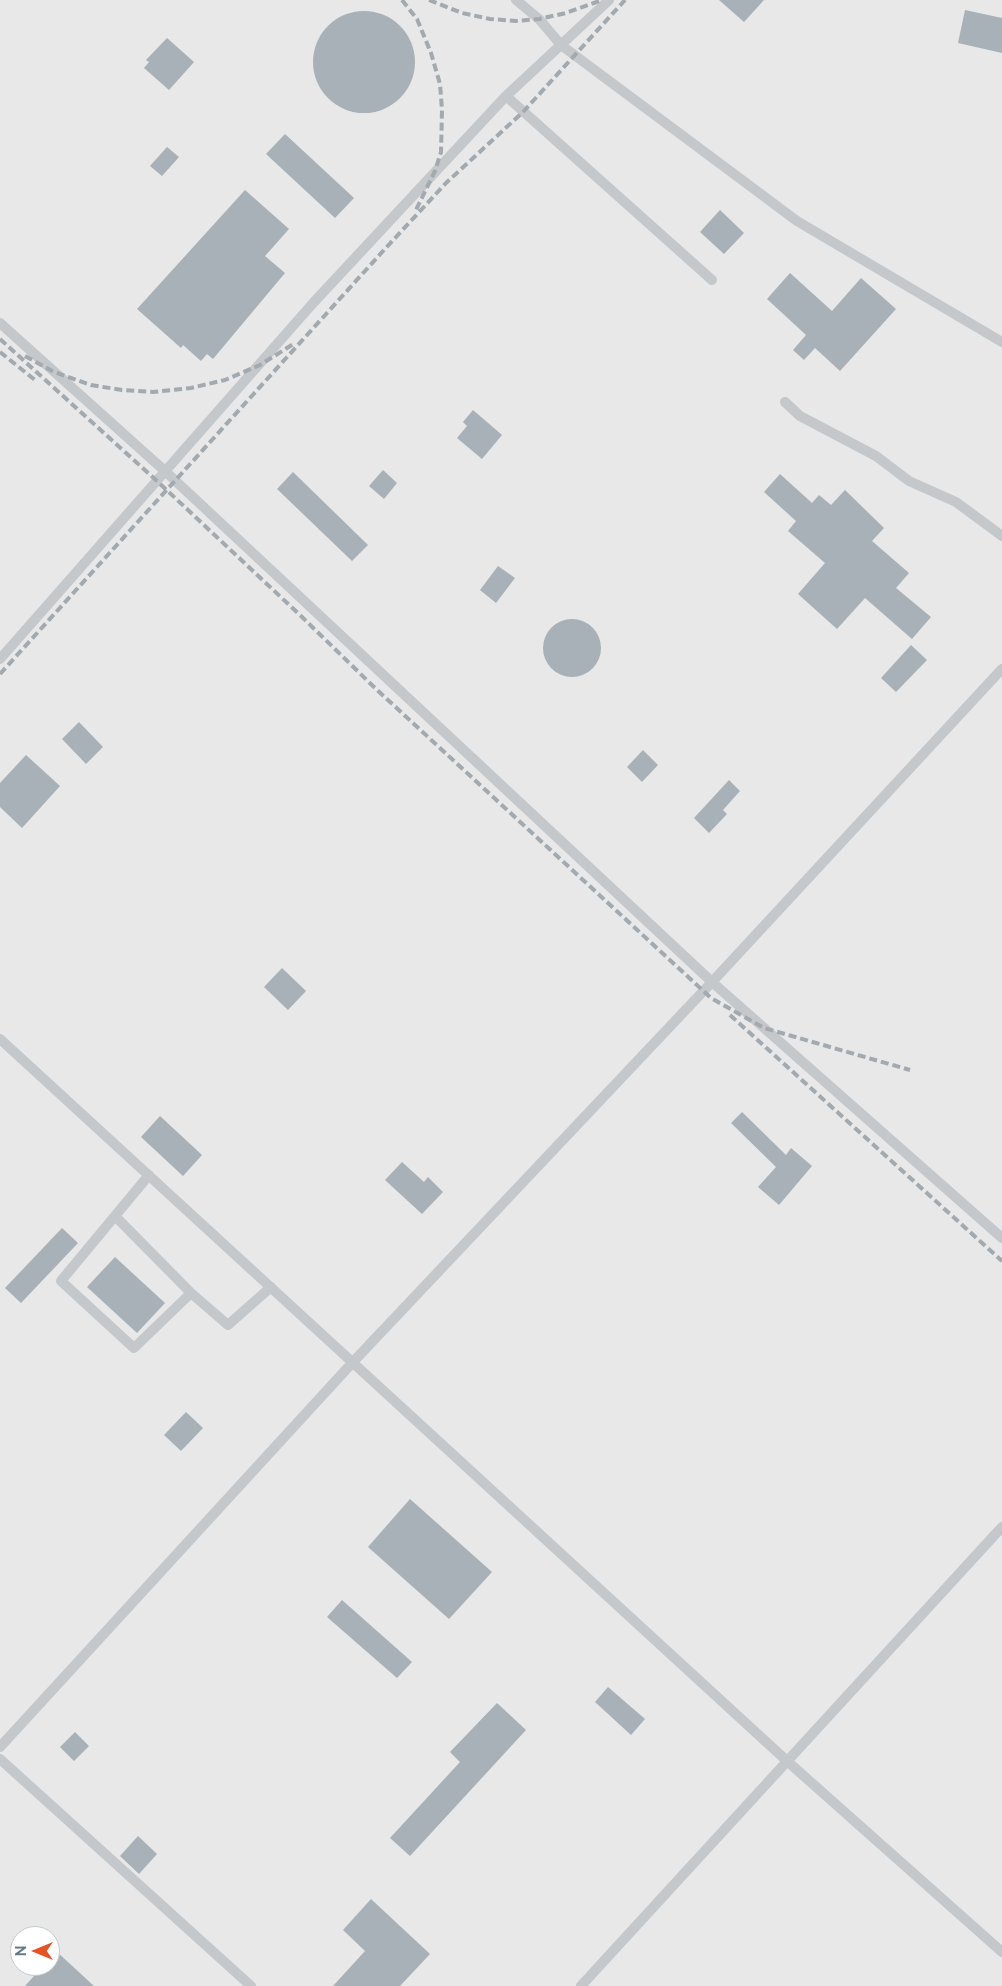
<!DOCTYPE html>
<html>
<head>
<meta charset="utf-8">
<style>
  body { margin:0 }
  #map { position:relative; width:1002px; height:1986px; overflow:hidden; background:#f7f7f3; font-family:Raleway,sans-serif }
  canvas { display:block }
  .north { position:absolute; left:10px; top:1926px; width:50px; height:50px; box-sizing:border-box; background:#fff; border:1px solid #c1c9ce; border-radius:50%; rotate:270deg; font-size:14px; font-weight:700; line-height:20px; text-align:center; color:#657785 }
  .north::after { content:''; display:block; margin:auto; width:18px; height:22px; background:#e65224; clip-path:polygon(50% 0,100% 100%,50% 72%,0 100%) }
</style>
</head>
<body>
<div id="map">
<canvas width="1002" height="1986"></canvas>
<div class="north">N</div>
</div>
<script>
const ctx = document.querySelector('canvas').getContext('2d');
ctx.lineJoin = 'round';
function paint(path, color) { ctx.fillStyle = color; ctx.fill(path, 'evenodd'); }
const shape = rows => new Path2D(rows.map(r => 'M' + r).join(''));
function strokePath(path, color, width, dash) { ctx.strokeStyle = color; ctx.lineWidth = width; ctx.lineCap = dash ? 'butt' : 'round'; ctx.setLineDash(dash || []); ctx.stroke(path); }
paint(shape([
  [0,0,1002,0,1002,1986,0,1986],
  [20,1936,50,1936,50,1966,20,1966]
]), '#e7e8e7');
paint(shape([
  [719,0,764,0,744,22],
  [965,10,1002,18,1002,53,958,43],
  '313 62a51 51 0 1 1 102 0a51 51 0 1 1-102 0Z',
  [167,38,194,62,169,90,144,68,149,62,146,60],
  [285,134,354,198,335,218,266,154],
  [167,147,179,157,162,176,150,166],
  [245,190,289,229,265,256,285,273,213,359,207,354,201,361,183,345,181,348,137,309],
  [720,210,744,233,724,254,700,232],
  [790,273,832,311,861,278,896,309,840,371,815,348,804,360,793,350,806,335,767,299],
  [473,410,502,435,482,459,457,438,467,426,463,422],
  [383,470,397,483,384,499,369,486],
  [293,472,368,545,352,561,277,489],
  [780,474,812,503,819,495,831,505,845,490,884,528,872,541,909,573,896,588,931,617,912,639,865,598,837,629,798,594,825,563,788,531,796,521,764,492],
  [498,566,515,578,496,603,480,590],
  '543 648a29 29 0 1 1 58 0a29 29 0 1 1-58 0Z',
  [911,645,927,660,896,692,881,678],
  [79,722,103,747,86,764,62,739],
  [643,750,658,765,642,782,627,767],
  [26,755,60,786,22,828,0,807,0,783],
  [729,780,740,791,723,810,727,814,709,833,694,818],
  [282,968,306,991,288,1010,264,987],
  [742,1112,786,1155,791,1148,812,1166,779,1205,758,1187,776,1167,731,1123],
  [160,1116,202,1155,183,1176,141,1137],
  [402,1162,424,1182,428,1177,443,1192,422,1214,385,1180],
  [62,1228,78,1243,21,1303,5,1288],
  [115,1257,165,1303,137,1333,87,1287],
  [186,1412,203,1428,181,1451,164,1435],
  [410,1499,492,1572,449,1619,368,1547],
  [342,1600,412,1662,397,1678,327,1617],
  [608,1687,645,1719,631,1735,595,1702],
  [497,1703,526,1730,410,1856,390,1838,460,1762,450,1752],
  [75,1732,89,1746,74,1761,60,1747],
  [138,1836,157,1854,139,1874,120,1856],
  [371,1899,430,1954,400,1986,333,1986,365,1951,343,1930],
  [56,1951,94,1986,25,1986,43,1966,50,1966,50,1958]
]), '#a8b1b7');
strokePath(shape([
  [516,0,539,19,561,45,797,221,1002,342],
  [506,96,712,280],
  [0,323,166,472,712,982,1002,1238],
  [785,402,800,416,876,456,909,481,956,502,1002,536],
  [0,659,314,302,506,96,609,0],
  [0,1039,787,1761,1002,1952],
  [149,1175,61,1281,134,1348,191,1293],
  [115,1216,191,1293,228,1325,271,1287],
  [0,1747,353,1362,712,982,1002,669],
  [0,1759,251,1986],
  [581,1986,1002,1527]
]), '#c4c8cb', 10);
strokePath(shape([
  [402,0,417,19,431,53,440,84,442,110,441,152,435,171,416,210],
  [429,0,462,13,490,19,516,21,539,19,566,13,602,0],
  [0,339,157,481,301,616,376,689,711,998,764,1028,910,1070],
  [0,352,35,380],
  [25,356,54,372,91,385,122,390,153,392,191,388,225,380,260,365,295,343],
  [0,674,384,250,446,183,523,112,625,0],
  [730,1015,1002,1261]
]), '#a2a9af', 4, [8, 4]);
</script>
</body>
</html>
